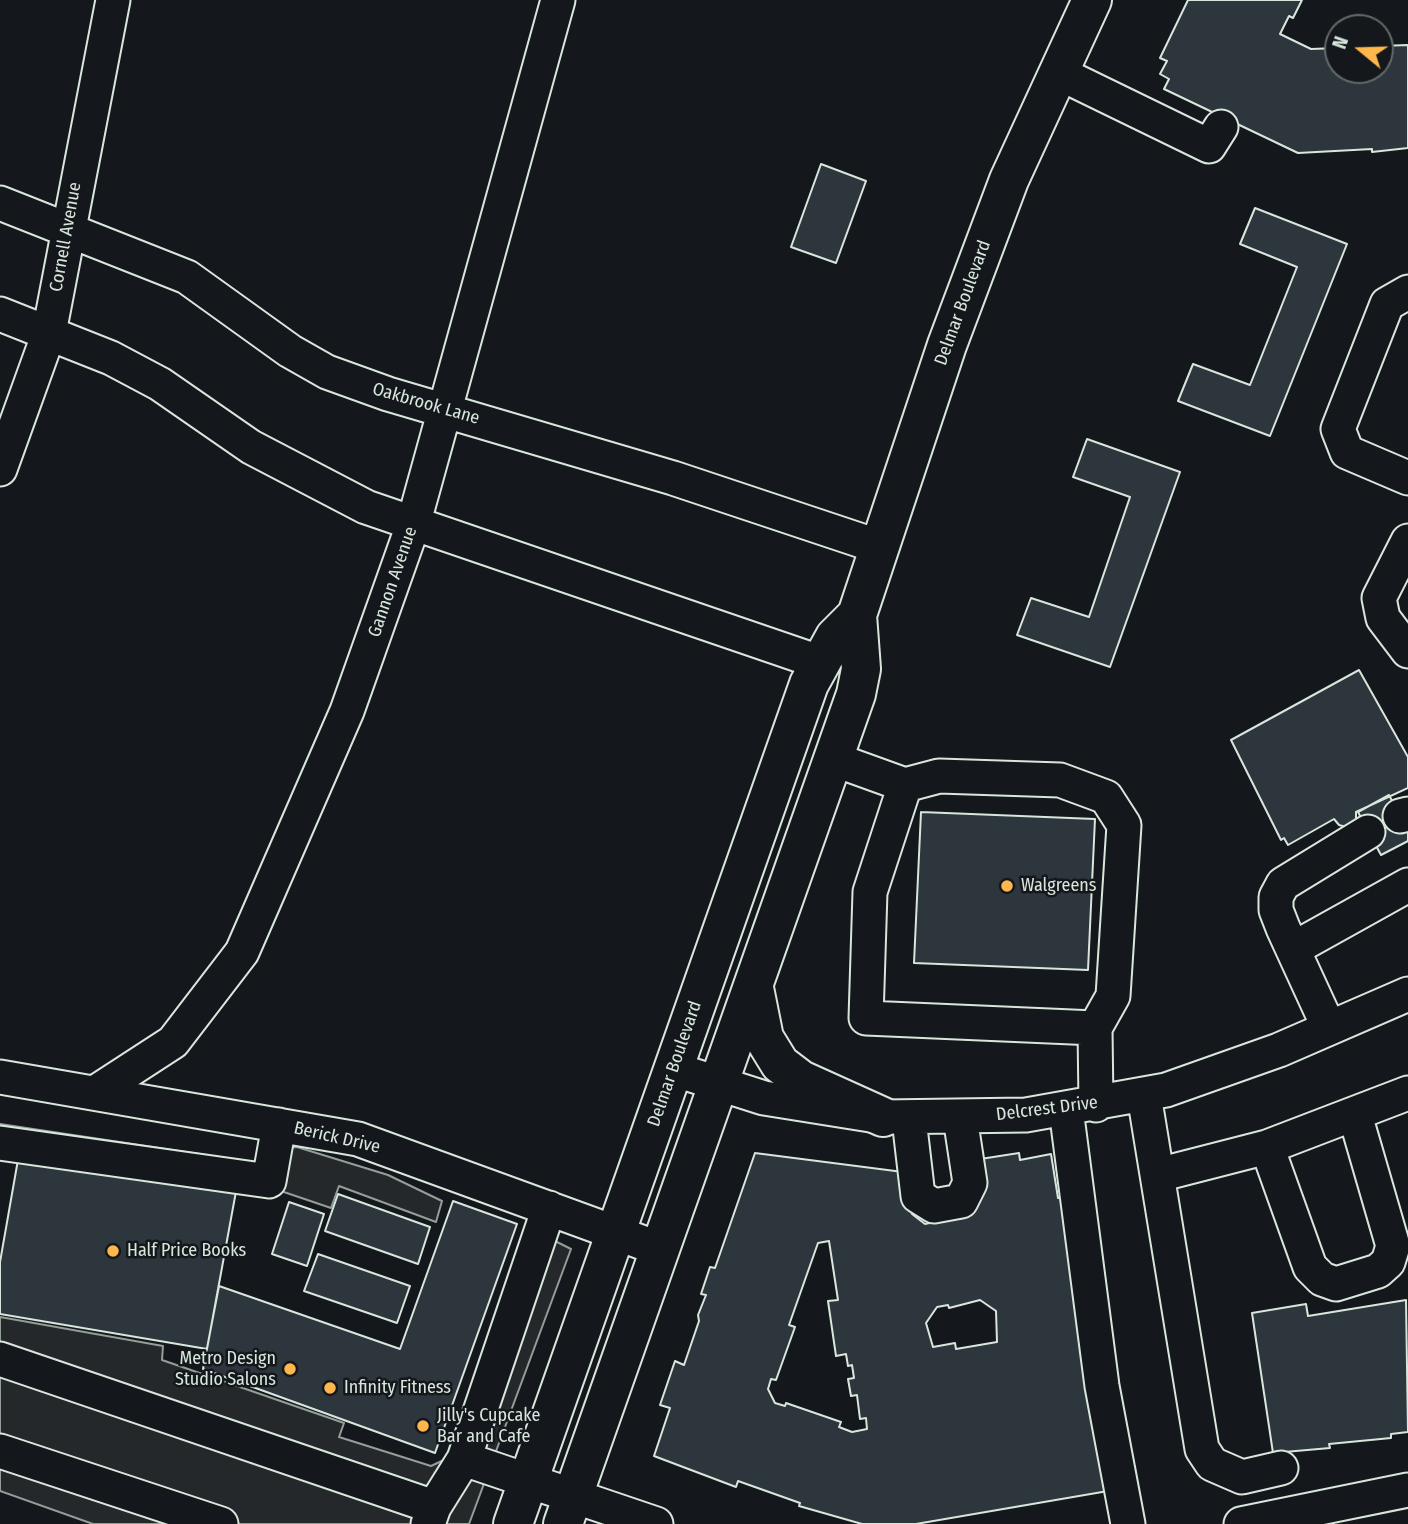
<!DOCTYPE html>
<html>
<head>
<meta charset="utf-8">
<style>
  body { margin:0 }
  #map { position:relative; width:1408px; height:1524px; overflow:hidden; background:#14181c; font-family:"Fira Sans Condensed",sans-serif }
  canvas { display:block }
  .north { position:absolute; left:1324px; top:14px; width:70px; height:70px; box-sizing:border-box; background:#14181c; border:2px solid #626a69; border-radius:50%; rotate:289deg; font-size:19px; font-weight:700; line-height:28px; text-align:center; color:#d8e6dc }
  .north::after { content:''; display:block; margin:auto; width:24px; height:32px; background:#ffb74d; clip-path:polygon(50% 0,100% 100%,50% 72%,0 100%) }
</style>
</head>
<body>
<div id="map">
<canvas width="1408" height="1524"></canvas>
<div class="north">N</div>
</div>
<script>
const ctx = document.querySelector('canvas').getContext('2d');
ctx.lineJoin = 'round';
function paint(path, color) { ctx.fillStyle = color; ctx.fill(path, 'evenodd'); }
const shape = rows => new Path2D(rows.map(r => 'M' + r).join(''));
function strokePath(path, color, width, dash) { ctx.strokeStyle = color; ctx.lineWidth = width; ctx.lineCap = dash ? 'butt' : 'round'; ctx.setLineDash(dash || []); ctx.stroke(path); }
function drawText(font, color, halo, rows, align = 'center') {
  ctx.font = font + ' "Fira Sans Condensed",sans-serif'; ctx.lineWidth = 5; ctx.setLineDash([]); ctx.textBaseline = 'middle'; ctx.strokeStyle = halo; ctx.fillStyle = color; for (const [text, x, y, turn = 0] of rows) {
    ctx.save(); ctx.translate(x, y); ctx.rotate((+turn || 0) * Math.PI / 180); ctx.textAlign = isNaN(turn) ? turn : align; if (halo) ctx.strokeText(text, 0, 0); ctx.fillText(text, 0, 0); ctx.restore();
  }
}
const parking = shape([
  [0,1124,219,1157,253,1169,260,1148,297,1147,388,1175,442,1201,436,1222,339,1186,331,1208,275,1189,0,1150,0,1124],
  [549,1238,571,1249,469,1524,93,1524,0,1491,0,1317,163,1346,162,1360,344,1423,339,1437,431,1466,448,1458,549,1238]
]);
paint(parking, '#24282b');
strokePath(parking, '#939e99', 2);
const building = shape([
  [1188,0,1302,0,1293,18,1289,16,1280,34,1311,49,1338,48,1338,70,1380,70,1380,46,1408,45,1408,148,1372,152,1372,149,1298,153,1164,89,1169,79,1160,74,1167,61,1160,58,1188,0],
  [821,164,866,181,836,263,791,247,821,164],
  [1255,208,1347,244,1270,436,1178,401,1193,364,1250,385,1297,267,1240,244,1255,208],
  [1087,439,1180,472,1110,667,1017,635,1031,598,1089,617,1130,497,1073,477,1087,439],
  [1359,670,1408,757,1408,788,1356,812,1356,821,1346,827,1339,825,1334,819,1288,845,1284,838,1281,840,1231,740,1359,670],
  [1389,795,1408,831,1408,841,1381,855,1358,812,1389,795],
  [921,812,1095,819,1088,970,914,963,921,812],
  [755,1153,903,1172,912,1214,925,1224,934,1222,934,1217,957,1214,958,1219,968,1217,978,1204,974,1160,1019,1153,1020,1160,1051,1154,1058,1198,1064,1197,1108,1491,916,1524,862,1524,799,1506,800,1503,738,1481,736,1487,654,1456,670,1408,660,1405,675,1361,684,1365,699,1321,698,1315,706,1295,701,1294,710,1267,715,1268,755,1153],
  [829,1241,838,1300,828,1301,836,1356,846,1354,848,1366,852,1365,854,1378,848,1379,851,1396,857,1395,860,1419,866,1418,867,1429,852,1432,839,1427,841,1422,786,1403,785,1406,775,1403,768,1389,771,1379,776,1380,795,1327,789,1325,818,1243,829,1241],
  [980,1300,996,1311,997,1342,956,1349,955,1343,933,1347,926,1323,937,1307,948,1305,949,1308,980,1300],
  [19,1154,237,1186,207,1349,0,1314,0,1262,19,1154],
  [338,1194,430,1227,418,1264,325,1231,338,1194],
  [453,1201,517,1224,435,1453,203,1369,219,1286,400,1349,453,1201],
  [289,1202,324,1214,307,1266,272,1254,289,1202],
  [318,1254,410,1286,397,1323,304,1291,318,1254],
  [1406,1300,1408,1432,1391,1434,1391,1438,1329,1444,1330,1448,1273,1453,1252,1313,1306,1304,1308,1316,1406,1300]
]);
paint(building, '#2c363c');
strokePath(building, '#d8e6dc', 2);
const minor = shape([
  [1057,72,1209,146,1221,127],
  [0,203,187,277,290,351,327,372,388,394,673,478,880,547],
  [1408,292,1387,304,1338,429,1347,452,1408,478],
  [0,314,111,358,160,384,251,447,366,507,819,662],
  [0,469,49,333,113,0],
  [1408,541,1379,598,1383,618,1408,651],
  [833,759,905,785,870,892,866,1018,1095,1028,1096,1105],
  [905,785,939,776,1060,780,1106,797,1124,825,1113,996,1095,1028],
  [1400,816,1408,814],
  [1293,949,1408,885],
  [1329,1028,1283,928,1276,910,1276,897,1283,884,1368,832],
  [673,1069,764,1098,883,1117,1026,1115,1166,1090,1279,1050,1408,994],
  [0,1077,358,1139,660,1249],
  [96,1092,173,1042,242,952,347,711,413,525,558,0],
  [1144,1095,1202,1449,1212,1464,1242,1477,1281,1468],
  [1066,1109,1102,1386,1128,1524],
  [909,1119,918,1196,934,1206,961,1201,970,1183,960,1117],
  [0,1143,269,1181,279,1125],
  [1267,1147,1310,1267,1322,1279,1336,1284,1378,1271,1388,1262,1393,1246,1355,1115],
  [1158,1175,1267,1147,1408,1093],
  [0,1359,434,1507],
  [0,1451,221,1524],
  [464,1459,656,1524],
  [428,1524,434,1507,464,1459,549,1208],
  [1241,1524,1408,1490]
]);
const major = shape([
  [754,988,764,1038,780,1064,801,1080,883,1117],
  [513,1524,809,684,835,637,857,615,947,345,1009,180,1092,0],
  [563,1524,856,694,861,669,857,615]
]);
strokePath(minor, '#d8e6dc', 37);
strokePath(major, '#d8e6dc', 42);
strokePath(minor, '#14181c', 33);
strokePath(major, '#14181c', 38);
for (const [x, y, r, color] of [
  [1007,886,7,"#ffb74d"],
  [113,1251,7,"#ffb74d"],
  [290,1369,7,"#ffb74d"],
  [330,1388,7,"#ffb74d"],
  [423,1426,7,"#ffb74d"]
]) { const dot = new Path2D(); dot.arc(x, y, r, 0, 2 * Math.PI); ctx.fillStyle = color; ctx.fill(dot); strokePath(dot, '#14181c', 2.5); }
drawText('18px', '#d8e6dc', '#14181c', [
  ["Cornell Avenue",66,237,-80],
  ["Delmar Boulevard",963,303,-70],
  ["Oakbrook Lane",426,404,16],
  ["Gannon Avenue",393,582,-71],
  ["Delmar Boulevard",675,1064,-71],
  ["Delcrest Drive",1047,1109,-7],
  ["Berick Drive",337,1138,13]
]);
drawText('18px', '#d8e6dc', '#14181c', [
  ["Walgreens",1021,886],
  ["Half Price Books",127,1251],
  ["Metro Design",276,1359,"right"],
  ["Studio Salons",276,1380,"right"],
  ["Infinity Fitness",344,1388],
  ["Jilly's Cupcake",437,1416],
  ["Bar and Cafe",437,1437]
], 'left');
</script>
</body>
</html>
